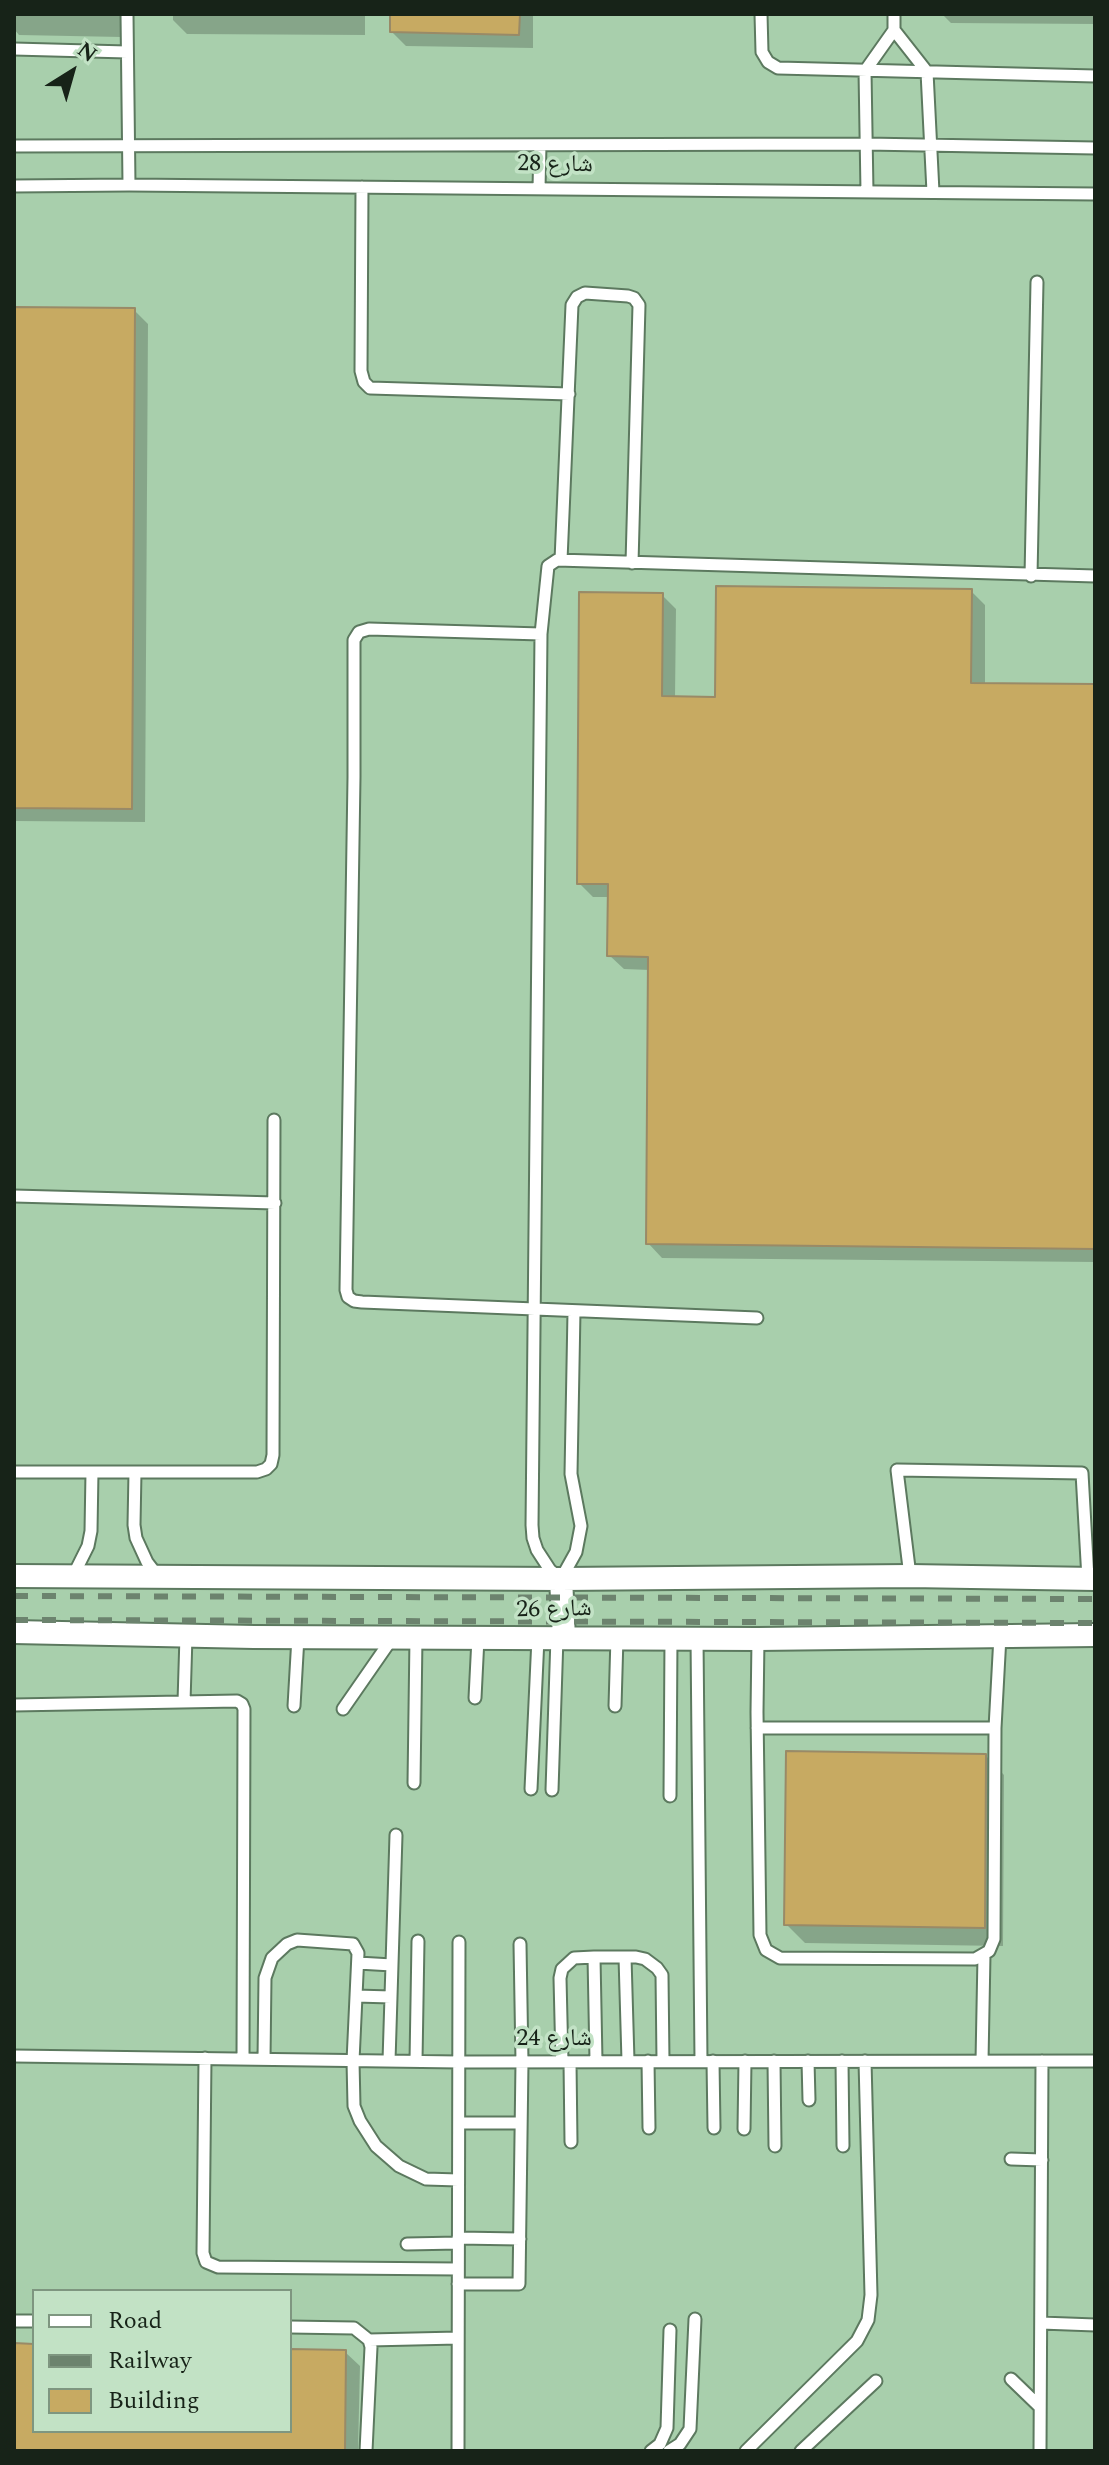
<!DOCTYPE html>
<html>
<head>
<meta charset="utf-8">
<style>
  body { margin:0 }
  #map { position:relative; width:1109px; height:2465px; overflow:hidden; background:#b5d5b8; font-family:Spectral,serif }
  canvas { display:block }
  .frame { position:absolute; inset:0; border:16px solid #172318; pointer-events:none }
  .legend { position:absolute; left:32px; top:2289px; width:260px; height:144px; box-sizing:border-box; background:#c2e2c5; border:2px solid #7e9680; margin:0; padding:10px 14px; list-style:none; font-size:24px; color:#172318 }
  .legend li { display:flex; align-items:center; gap:16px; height:40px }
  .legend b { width:40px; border:2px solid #7e9680 }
  .north { position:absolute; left:32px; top:32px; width:80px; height:80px; -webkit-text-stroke:6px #c2e2c5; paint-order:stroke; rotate:37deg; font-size:22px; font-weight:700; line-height:32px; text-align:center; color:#172318 }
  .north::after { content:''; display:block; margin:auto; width:28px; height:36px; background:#172318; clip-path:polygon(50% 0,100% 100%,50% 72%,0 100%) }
</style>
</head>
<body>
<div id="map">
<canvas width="1109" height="2465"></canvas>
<div class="frame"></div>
<ul class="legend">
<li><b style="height:10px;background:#fff"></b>Road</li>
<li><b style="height:10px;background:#6c836e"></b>Railway</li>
<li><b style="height:22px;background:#c7aa62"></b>Building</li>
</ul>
<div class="north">N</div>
</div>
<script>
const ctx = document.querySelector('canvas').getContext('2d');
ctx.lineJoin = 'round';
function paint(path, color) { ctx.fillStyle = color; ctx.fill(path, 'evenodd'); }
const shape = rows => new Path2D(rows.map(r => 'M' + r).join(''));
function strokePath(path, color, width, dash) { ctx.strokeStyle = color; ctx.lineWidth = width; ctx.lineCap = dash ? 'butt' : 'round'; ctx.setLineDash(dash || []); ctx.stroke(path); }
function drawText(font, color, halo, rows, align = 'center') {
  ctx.font = font + ' Spectral,"Noto Naskh Arabic",serif'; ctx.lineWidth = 7; ctx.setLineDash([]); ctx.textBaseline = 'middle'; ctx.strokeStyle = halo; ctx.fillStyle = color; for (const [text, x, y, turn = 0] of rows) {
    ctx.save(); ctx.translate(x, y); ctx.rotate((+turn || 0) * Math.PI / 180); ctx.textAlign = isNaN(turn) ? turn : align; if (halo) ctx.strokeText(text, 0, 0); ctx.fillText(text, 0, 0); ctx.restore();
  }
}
paint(shape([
  [14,14,1095,14,1095,2451,14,2451],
  [34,2291,290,2291,290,2431,34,2431]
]), '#a8cfac');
paint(shape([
  [14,14,121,14,121,37,19,35,14,29],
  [173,14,365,14,365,35,187,34,173,20],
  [392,14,533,14,533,48,406,46,392,32],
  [942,14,1095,14,1095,24,951,23],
  [14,309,134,310,148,324,145,822,14,821],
  [971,591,985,605,985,685,1095,686,1095,1262,662,1258,648,1243,650,970,624,969,609,955,610,897,593,897,579,883,662,595,676,609,675,698,717,699],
  [986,1756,1004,1775,1003,1946,805,1943,786,1924],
  [14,2345,34,2346,34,2431,290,2431,290,2351,345,2352,360,2366,358,2451,14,2451]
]), '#0003');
const building = shape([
  [390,14,520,14,519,35,390,32,390,14],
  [14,307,135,308,132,809,14,808,14,307],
  [716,586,972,589,971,683,1095,684,1095,1249,646,1244,648,957,607,956,608,884,577,884,579,592,663,593,662,696,715,697,716,586],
  [786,1751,986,1754,985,1928,784,1925,786,1751],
  [14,2343,34,2344,34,2431,290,2431,290,2349,346,2350,345,2451,14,2451,14,2343]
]);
paint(building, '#c7aa62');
strokePath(building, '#998a67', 2);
const lane = shape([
  [127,14,129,185],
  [761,14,762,52,768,62,778,68,1095,76],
  [894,14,894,30,927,72,933,192],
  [14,49,127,52],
  [14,146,866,144,1095,148],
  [14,186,129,185,1095,194],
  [362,187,361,371,364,382,370,388,569,394],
  [539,188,540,145],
  [867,192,865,71,894,30],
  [561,560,572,305,577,297,585,293,628,296,634,298,639,305,632,563],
  [1031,576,1037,282],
  [541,634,369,629,359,632,354,640,354,777,346,1290,348,1297,354,1301,362,1302,757,1318],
  [14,1196,275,1203],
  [574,1311,571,1474,581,1526,576,1552,561,1579,550,1570,537,1550,533,1538,532,1525,541,634,548,566,557,560,1095,576],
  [14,1472,257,1472,266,1469,271,1464,273,1455,274,1120],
  [135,1472,134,1525,136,1538,147,1562,157,1575],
  [73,1576,88,1546,91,1531,92,1472],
  [910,1576,897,1470,1082,1473,1088,1579],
  [697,1638,701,2061],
  [758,1639,757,1712,760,1935,766,1950,780,1958,975,1959,989,1951,994,1939,995,1728,1000,1636],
  [475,1698,478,1638],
  [184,1702,186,1636],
  [14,1705,237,1701,242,1704,244,1709,243,2059],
  [294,1706,298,1637],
  [615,1706,617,1637],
  [343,1709,393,1637],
  [757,1728,995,1728],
  [414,1783,416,1637],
  [531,1789,538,1638],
  [552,1790,557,1637],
  [670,1796,671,1637],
  [594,1957,596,2061],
  [625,1957,628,2061],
  [358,1963,392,1965],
  [356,1996,391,1997],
  [14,2056,459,2062,1095,2061],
  [205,2058,203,2253,206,2262,218,2267,458,2269],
  [264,2059,265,1978,272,1958,287,1944,297,1940,353,1944,358,1953,353,2061,354,2106,360,2121,376,2146,399,2166,426,2179,458,2180],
  [389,2061,396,1835],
  [416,2061,418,1941],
  [648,2061,649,2128],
  [713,2061,714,2128],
  [774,2061,775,2146],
  [808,2061,809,2100],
  [842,2061,843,2146],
  [982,2061,984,1955],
  [562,2062,560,1978,562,1969,574,1958,594,1957,636,1957,645,1959,657,1968,662,1975,663,2061],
  [570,2062,571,2142],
  [459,2123,521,2123],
  [744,2129,745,2061],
  [1011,2159,1042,2160],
  [458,2238,520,2239],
  [407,2244,458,2243],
  [458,2284,519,2284,522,2062,520,1944],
  [14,2321,34,2321],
  [1041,2323,1095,2325],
  [290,2327,354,2328,369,2340,371,2347,366,2451],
  [369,2340,458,2338],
  [1011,2379,1040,2407],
  [458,2451,459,1942],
  [651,2451,660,2444,667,2428,670,2330],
  [669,2451,680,2444,690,2429,695,2319],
  [746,2451,857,2341,868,2320,871,2295,865,2061],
  [801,2451,876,2381],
  [1040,2451,1042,2061]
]);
const street = shape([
  [14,1576,561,1579,910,1576,1095,1579],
  [561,1579,564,1637],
  [14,1632,254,1637,758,1639,1095,1635]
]);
strokePath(lane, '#5c795f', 15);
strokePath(street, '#5c795f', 26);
strokePath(lane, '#fff', 11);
strokePath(street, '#fff', 22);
strokePath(shape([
  [14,1596,1095,1599],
  [14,1620,1095,1623]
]), '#6c836e', 6, [14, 14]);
drawText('24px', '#172318', '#c2e2c5', [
  ["شارع 28",555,166,1],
  ["شارع 26",554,1611,-1],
  ["شارع 24",554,2040]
]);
</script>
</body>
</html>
